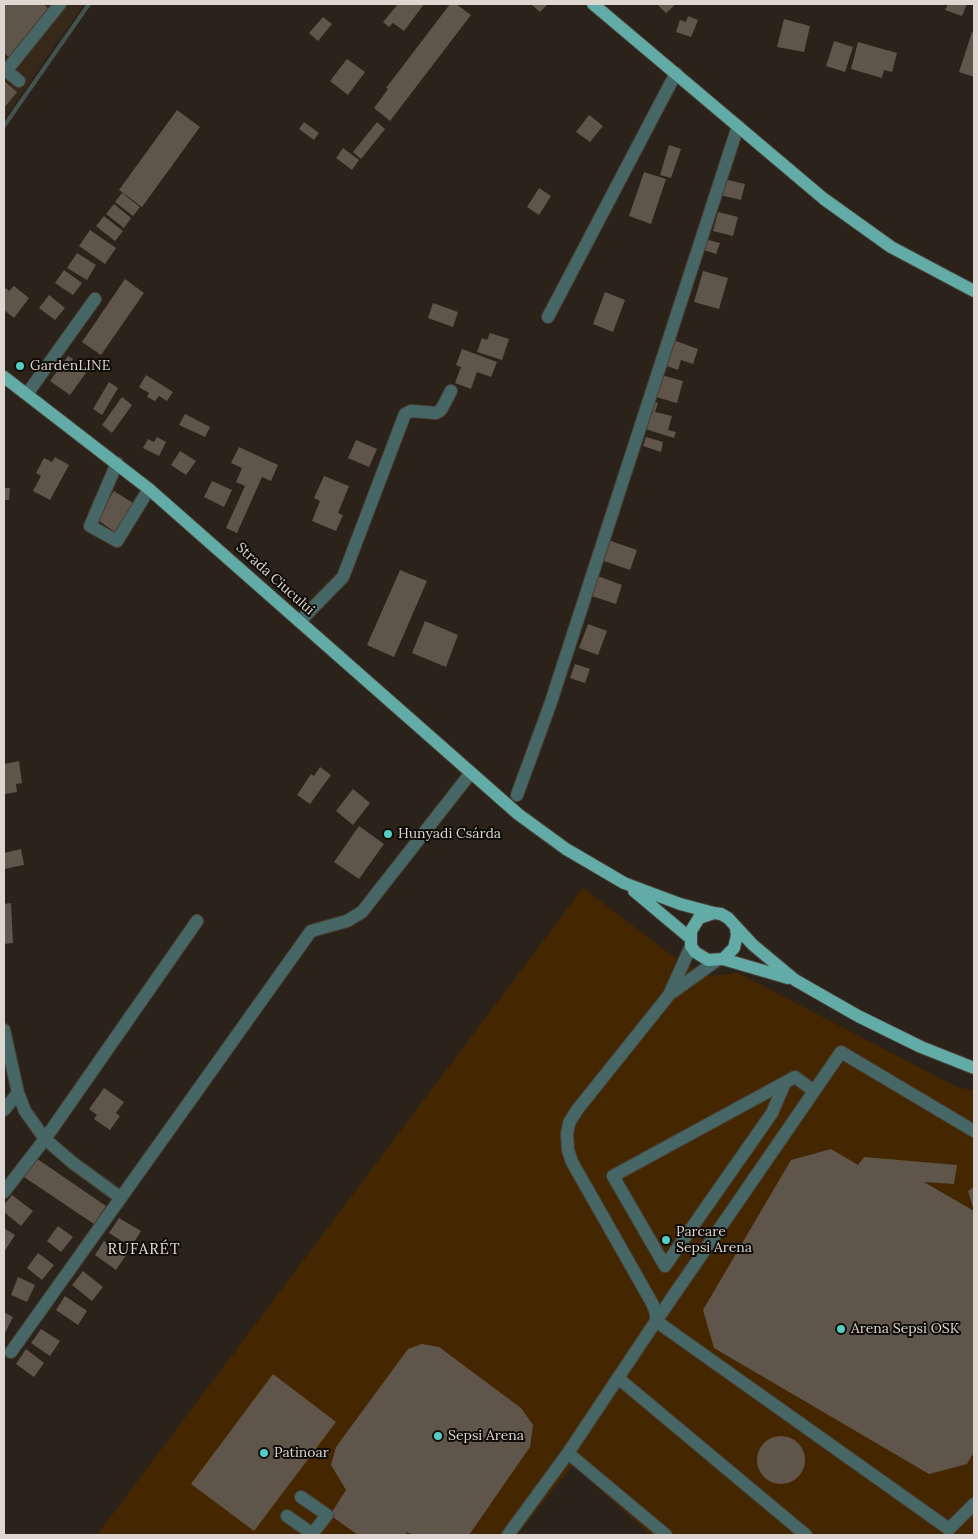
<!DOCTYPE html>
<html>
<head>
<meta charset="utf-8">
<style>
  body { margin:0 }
  #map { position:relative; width:978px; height:1539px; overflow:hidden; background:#2b2219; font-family:Lora,serif }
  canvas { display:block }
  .frame { position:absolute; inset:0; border:5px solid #ded7d1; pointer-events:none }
</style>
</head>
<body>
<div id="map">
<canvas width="978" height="1539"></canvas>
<div class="frame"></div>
</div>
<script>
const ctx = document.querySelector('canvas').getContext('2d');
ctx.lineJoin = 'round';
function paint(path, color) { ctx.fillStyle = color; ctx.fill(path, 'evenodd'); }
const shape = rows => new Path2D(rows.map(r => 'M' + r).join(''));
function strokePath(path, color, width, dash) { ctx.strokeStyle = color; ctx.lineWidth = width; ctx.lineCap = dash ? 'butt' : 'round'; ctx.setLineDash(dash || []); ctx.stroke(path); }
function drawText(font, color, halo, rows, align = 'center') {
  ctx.font = font + ' Lora,serif'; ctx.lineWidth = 4; ctx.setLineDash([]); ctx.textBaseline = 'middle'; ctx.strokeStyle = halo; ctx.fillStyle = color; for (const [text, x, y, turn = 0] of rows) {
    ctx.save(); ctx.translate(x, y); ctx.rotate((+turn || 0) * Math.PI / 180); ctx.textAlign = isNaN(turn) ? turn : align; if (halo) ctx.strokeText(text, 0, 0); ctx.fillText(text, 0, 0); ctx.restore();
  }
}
paint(shape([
  [4,4,84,4,4,119]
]), '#36291a');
paint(shape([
  [583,888,671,955,708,976,738,973,955,1086,974,1091,974,1535,650,1535,573,1465,517,1535,97,1535]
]), '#442701');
strokePath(shape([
  [4,126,89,4]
]), '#435350', 4);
paint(shape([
  [4,4,43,4,49,9,10,58,4,53],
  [398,4,424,4,404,31,393,23,389,27,383,22],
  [450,4,456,4,471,15,390,121,374,108,388,89,386,88],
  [531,4,548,4,540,12],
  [657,4,676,4,666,13],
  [948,4,967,4,962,16,945,10],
  [688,16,698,20,691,37,676,32,680,20,686,22],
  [323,17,332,24,318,41,309,33],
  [784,19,810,26,804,52,777,47],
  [972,32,974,33,974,77,959,72],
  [834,41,853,47,845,72,826,66],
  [858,42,897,53,892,72,884,70,882,78,851,69],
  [347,59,365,72,348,95,330,81],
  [4,81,17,92,4,108],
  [177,110,200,127,142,207,119,190],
  [589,115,603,126,590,142,576,132],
  [304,122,319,133,314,140,299,129],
  [377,122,385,129,361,159,353,152],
  [669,145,681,149,671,178,660,175],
  [343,148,359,160,352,170,336,158],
  [644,172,666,179,651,224,629,216],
  [724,179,745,184,741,200,720,195],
  [539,188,551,196,539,215,527,207],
  [122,193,140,207,133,216,115,202],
  [114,204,131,218,124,228,106,214],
  [718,212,738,217,733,236,713,231],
  [104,216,123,231,115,241,96,226],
  [90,230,116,248,105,264,79,246],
  [708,240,720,243,716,254,704,250],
  [77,253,96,265,87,280,67,268],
  [64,270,82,283,73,295,55,283],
  [703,271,728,278,719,309,694,302],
  [125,279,144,293,101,355,82,342],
  [14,286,29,298,14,318,4,310,4,291,6,288,9,291],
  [605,292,625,300,613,332,593,324],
  [49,295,65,308,55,320,39,308],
  [433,303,458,312,453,327,428,318],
  [490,333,509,339,502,360,477,352,482,338,487,340],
  [673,340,698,349,693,364,681,360,678,370,664,365],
  [462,349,497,362,491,377,477,372,471,389,455,383,461,367,456,365],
  [68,356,73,359,71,362,86,373,70,395,50,381],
  [658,374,683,381,677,403,652,396],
  [146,375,173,392,167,401,159,396,155,401,147,397,149,393,139,387],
  [109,382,118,388,102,415,93,409],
  [122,397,132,405,112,433,102,425],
  [650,401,658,403,655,412,672,416,668,430,676,432,674,438,642,428],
  [185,414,210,427,205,437,179,425],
  [157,437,166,442,159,456,143,448,148,439,154,442],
  [646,437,663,442,661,452,643,446],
  [356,440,377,449,369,467,348,458],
  [239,447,278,465,271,481,262,477,237,533,226,528,245,486,236,482,242,468,231,463],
  [180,451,196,461,186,475,171,465],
  [55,457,69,465,50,500,33,491,41,476,36,473,44,458,52,462],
  [324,476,349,486,338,513,343,515,336,531,312,521,320,501,314,498],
  [212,481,232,490,224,507,204,497],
  [4,488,10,488,9,500,4,500],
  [114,491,133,503,115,532,96,519],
  [608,540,637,550,630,570,601,560],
  [400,570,427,581,394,657,367,645],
  [595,575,622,585,616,604,589,595],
  [425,621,458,635,446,667,412,653],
  [588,624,607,631,598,655,579,648],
  [575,664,590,669,585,683,570,678],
  [19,761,22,783,16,784,17,792,5,794,4,764],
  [320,767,331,775,310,804,297,795,311,774,314,776],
  [353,789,370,803,353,825,336,811],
  [359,826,384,844,359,879,334,862],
  [21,849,24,865,4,869,4,853],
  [11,903,13,943,4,944,4,904],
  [104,1088,124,1102,116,1113,120,1116,110,1130,94,1119,97,1115,89,1109],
  [831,1149,858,1165,864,1157,957,1165,954,1184,924,1182,974,1211,968,1191,974,1187,974,1452,967,1464,929,1474,714,1348,703,1310,791,1160],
  [36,1158,106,1206,94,1224,24,1177],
  [12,1195,33,1211,21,1226,4,1212,4,1205],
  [119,1218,141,1231,131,1247,109,1233],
  [58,1226,73,1237,61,1252,47,1241],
  [4,1228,15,1235,4,1252],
  [104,1241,126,1255,116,1270,95,1255],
  [38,1253,54,1265,42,1280,27,1268],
  [83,1271,103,1287,92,1301,72,1285],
  [18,1277,35,1285,27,1302,11,1295],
  [65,1296,87,1311,78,1325,56,1310],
  [4,1312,13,1317,4,1335],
  [41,1329,60,1341,50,1356,31,1343],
  [422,1344,439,1347,521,1408,533,1425,530,1447,469,1535,412,1535,407,1532,405,1535,358,1535,330,1515,346,1490,331,1465,336,1447,408,1349],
  [26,1349,44,1363,34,1377,16,1364],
  [273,1374,336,1422,254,1531,191,1484],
  '757 1460a24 24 0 1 1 48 0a24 24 0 1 1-48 0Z'
]), '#60554b');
const minor = shape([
  [4,69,19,81],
  [6,71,60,4],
  [548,317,676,73],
  [27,394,95,299],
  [117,463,90,526,117,541,149,489],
  [300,621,343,577,405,414,411,411,436,413,441,410,451,391],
  [517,795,550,705,738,126],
  [673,992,716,961],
  [4,1030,18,1093,25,1111,45,1139,73,1163,121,1198],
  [784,1085,772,1113,665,1266,613,1176,795,1077,814,1091],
  [4,1110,18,1093],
  [974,1131,841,1052,656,1321,949,1529,974,1504],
  [4,1192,45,1139,197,921],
  [11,1352,311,931,347,921,362,912,470,774],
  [618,1378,806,1535],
  [568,1453,666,1535],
  [301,1497,327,1515,312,1534],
  [287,1516,314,1535],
  [508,1535,568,1453,656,1321,656,1313,652,1303,572,1162,568,1150,567,1134,569,1123,577,1110,669,995,691,946]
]);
const major = shape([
  [593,4,824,199,891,247,974,291],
  [4,377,149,489,518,814,566,849,624,883,680,904,714,913],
  [634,891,690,938],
  [736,929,737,935,734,948,723,959,708,960,695,952,691,946,691,931,699,918,714,913,721,914,728,918,753,945,795,980,858,1016,921,1047,974,1068],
  [723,959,788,978]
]);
strokePath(minor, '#483f36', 14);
strokePath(major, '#483f36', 14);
strokePath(minor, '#466765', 12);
strokePath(major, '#62aba6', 12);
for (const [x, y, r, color] of [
  [20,366,5,"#55cdc6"],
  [388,834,5,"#55cdc6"],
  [666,1240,5,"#55cdc6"],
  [841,1329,5,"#55cdc6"],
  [438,1436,5,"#55cdc6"],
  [264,1453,5,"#55cdc6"]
]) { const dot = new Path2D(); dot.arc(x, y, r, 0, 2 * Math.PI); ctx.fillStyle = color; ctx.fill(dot); strokePath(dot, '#100c08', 2); }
drawText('14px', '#ded7d1', '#100c08', [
  ["GardenLINE",30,366],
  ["Hunyadi Csárda",398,834],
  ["Parcare",676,1232],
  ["Sepsi Arena",676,1248],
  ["Arena Sepsi OSK",851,1329],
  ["Sepsi Arena",448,1436],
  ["Patinoar",274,1453]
], 'left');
drawText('14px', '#ded7d1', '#100c08', [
  ["Strada Ciucului",275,579,42]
]);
ctx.letterSpacing = '1px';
drawText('15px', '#e9ddd1', '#100c08', [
  ["RUFARÉT",144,1250]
]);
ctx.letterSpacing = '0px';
</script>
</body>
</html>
